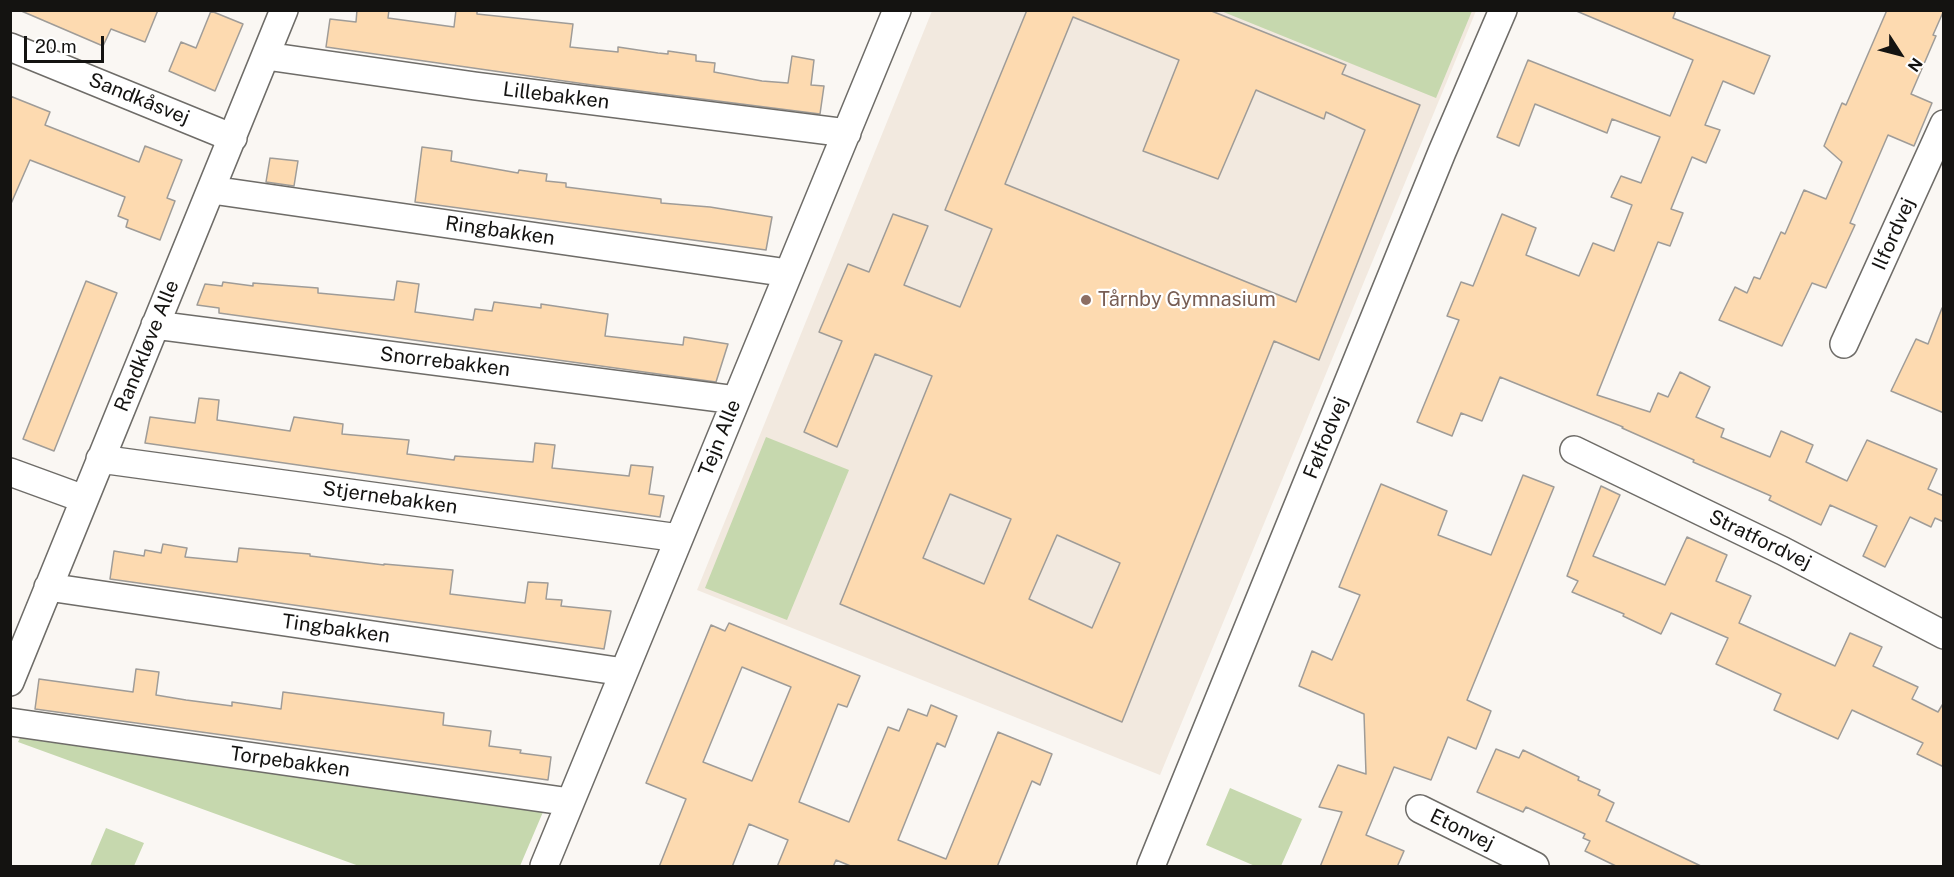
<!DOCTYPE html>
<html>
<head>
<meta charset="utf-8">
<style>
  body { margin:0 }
  #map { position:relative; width:1954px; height:877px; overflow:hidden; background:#faf7f3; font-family:"Public Sans",sans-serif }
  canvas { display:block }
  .frame { position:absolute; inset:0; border:12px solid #141311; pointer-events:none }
  .north { position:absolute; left:1870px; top:24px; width:60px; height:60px; -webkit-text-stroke:4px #fff; paint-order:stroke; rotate:126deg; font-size:16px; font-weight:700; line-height:24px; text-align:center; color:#141311 }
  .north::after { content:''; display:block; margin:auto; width:21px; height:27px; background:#141311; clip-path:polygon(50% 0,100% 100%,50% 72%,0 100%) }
  .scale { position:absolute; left:24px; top:36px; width:80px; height:27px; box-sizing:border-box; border:3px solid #141311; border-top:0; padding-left:8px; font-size:18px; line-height:21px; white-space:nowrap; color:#141311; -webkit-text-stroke:4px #fff; paint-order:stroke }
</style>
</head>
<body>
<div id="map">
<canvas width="1954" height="877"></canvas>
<div class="frame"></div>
<div class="north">N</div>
<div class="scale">20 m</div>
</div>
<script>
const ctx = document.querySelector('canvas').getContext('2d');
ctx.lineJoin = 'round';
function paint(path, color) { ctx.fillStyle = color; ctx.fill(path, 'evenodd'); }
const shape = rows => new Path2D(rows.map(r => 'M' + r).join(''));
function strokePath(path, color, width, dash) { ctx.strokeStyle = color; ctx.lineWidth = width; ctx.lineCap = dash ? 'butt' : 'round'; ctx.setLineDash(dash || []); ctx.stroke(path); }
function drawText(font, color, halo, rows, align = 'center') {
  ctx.font = font + ' "Public Sans",sans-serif'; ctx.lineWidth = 4.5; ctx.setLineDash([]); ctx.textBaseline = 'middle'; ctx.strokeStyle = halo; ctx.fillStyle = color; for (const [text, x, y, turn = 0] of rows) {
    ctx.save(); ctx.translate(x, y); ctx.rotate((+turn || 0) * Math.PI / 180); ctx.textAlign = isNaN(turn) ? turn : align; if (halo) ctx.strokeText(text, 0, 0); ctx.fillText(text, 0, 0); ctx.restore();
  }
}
paint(shape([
  [932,11,1476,11,1160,775,697,590]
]), '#f2e9df');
paint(shape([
  [1221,11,1472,11,1436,98],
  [766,437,849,470,787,620,705,588],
  [20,738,543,812,520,866,359,866,18,742],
  [1230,788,1302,819,1281,866,1255,866,1206,845],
  [106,828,144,843,134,866,90,866]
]), '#c6d8ae');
const building = shape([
  [19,10,158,10,145,42,111,29,103,46,19,10],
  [357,10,389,10,388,18,454,27,456,10,477,10,477,14,573,24,570,47,618,52,618,47,658,53,668,54,668,51,696,55,696,61,715,63,714,72,762,81,788,83,792,56,814,60,811,85,824,86,820,114,592,85,326,47,330,19,356,22,357,10],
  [1027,10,1209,10,1346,65,1342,74,1420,105,1319,360,1274,341,1122,722,840,604,932,376,875,354,837,447,804,432,842,341,819,332,848,264,869,272,893,214,928,226,904,285,960,307,992,229,945,210,1027,10],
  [1073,17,1179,60,1143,151,1218,179,1256,90,1324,119,1326,112,1365,130,1296,302,1005,184,1073,17],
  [950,494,1011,519,984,584,923,558,950,494],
  [1057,535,1120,563,1092,628,1029,599,1057,535],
  [1574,10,1676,10,1673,18,1770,56,1754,94,1723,81,1705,125,1720,130,1706,163,1692,157,1671,209,1683,213,1670,246,1658,242,1597,395,1650,412,1658,393,1668,397,1680,372,1710,387,1696,417,1724,429,1721,437,1770,457,1781,431,1813,445,1806,462,1847,481,1867,440,1937,469,1928,489,1944,496,1944,522,1935,518,1931,527,1910,517,1885,567,1863,556,1877,526,1830,505,1821,525,1769,500,1771,496,1693,462,1694,460,1622,428,1623,427,1500,377,1482,421,1461,413,1452,436,1417,422,1459,320,1447,316,1461,282,1473,286,1502,214,1536,228,1526,255,1579,276,1593,243,1614,251,1632,205,1611,197,1621,176,1641,183,1660,137,1612,119,1607,133,1535,104,1519,146,1497,137,1528,60,1670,116,1693,60,1574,10],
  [1887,10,1944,10,1933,35,1936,36,1911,94,1932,103,1914,146,1888,135,1850,223,1855,225,1826,288,1812,283,1782,346,1719,320,1735,287,1747,293,1754,277,1760,279,1781,232,1785,234,1804,190,1826,199,1842,162,1824,146,1842,103,1846,105,1887,10],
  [211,11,243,24,215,91,169,71,181,42,196,48,211,11],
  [10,96,50,112,45,125,139,162,145,146,182,160,167,198,175,201,160,240,126,227,128,220,118,216,125,197,30,160,10,206,10,96],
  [422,147,452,151,451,161,518,173,519,170,547,174,546,181,566,183,566,187,661,199,661,203,710,207,772,217,766,250,415,202,422,147],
  [270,158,298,161,294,186,266,182,270,158],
  [86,281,117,293,54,451,23,439,86,281],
  [397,281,419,284,415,312,473,320,475,309,492,311,494,302,541,308,541,304,608,314,605,336,683,345,684,337,728,344,716,382,219,313,219,308,197,305,205,284,222,286,223,282,253,286,253,283,318,288,318,293,394,300,397,281],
  [1942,308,1944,308,1944,413,1891,391,1916,339,1928,344,1942,308],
  [199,398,219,400,217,420,290,431,294,417,343,424,342,434,409,440,407,454,454,460,455,456,533,462,535,443,555,445,552,468,629,476,631,465,653,467,649,494,664,496,660,517,145,443,150,417,195,423,199,398],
  [1523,475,1554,487,1467,700,1491,711,1476,749,1448,737,1431,780,1394,767,1366,835,1404,851,1397,867,1320,867,1342,812,1319,807,1338,765,1366,774,1364,714,1299,686,1312,651,1332,660,1360,595,1339,587,1381,484,1447,511,1438,535,1491,555,1523,475],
  [1601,486,1620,495,1593,556,1665,585,1687,537,1727,555,1716,581,1751,596,1739,623,1835,666,1850,633,1882,647,1873,666,1918,687,1912,699,1938,712,1944,702,1944,767,1917,754,1923,743,1852,710,1838,739,1774,710,1781,694,1716,664,1728,638,1671,613,1661,634,1623,616,1624,614,1572,592,1578,581,1567,576,1601,486],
  [163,544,187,548,185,557,237,562,239,548,310,554,310,556,384,565,384,564,453,570,450,594,525,603,528,582,548,583,546,599,562,600,561,606,611,611,604,649,110,579,114,551,144,556,145,550,161,553,163,544],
  [729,623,860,676,847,707,838,704,799,802,849,822,888,727,899,731,908,709,927,716,931,705,957,716,945,747,937,743,898,840,946,859,998,732,1052,754,1040,785,1032,781,997,867,853,867,836,860,833,867,777,867,788,840,749,824,732,867,659,867,686,799,646,783,711,625,725,631,729,623],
  [742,667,791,687,752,781,703,762,742,667],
  [136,669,159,672,156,695,186,700,232,706,232,702,281,709,283,692,444,713,443,725,491,731,489,746,521,750,520,753,551,757,548,780,35,709,39,679,133,692,136,669],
  [1496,749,1519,758,1523,750,1579,777,1578,780,1600,790,1598,795,1614,803,1606,821,1703,867,1618,867,1585,851,1590,841,1583,838,1585,834,1526,807,1523,812,1477,792,1496,749]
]);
paint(building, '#fddab0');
strokePath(building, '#9f9c98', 1.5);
const minor = shape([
  [10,47,233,138],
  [266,56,475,86,847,133],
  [212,190,788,273],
  [155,325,736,400],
  [1844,344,1944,124],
  [1574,450,1783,551,1944,635],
  [100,459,679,538],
  [10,472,84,499],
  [48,587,624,672],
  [10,682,284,10],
  [10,722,570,802],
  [1420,809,1535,866],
  [544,866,897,10],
  [1151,866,1442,152,1503,10]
]);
strokePath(minor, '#6e6c68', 30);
strokePath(minor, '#fff', 27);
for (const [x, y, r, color] of [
  [1086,300,6,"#8d6e63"]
]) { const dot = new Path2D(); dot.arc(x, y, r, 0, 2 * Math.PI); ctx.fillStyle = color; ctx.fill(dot); strokePath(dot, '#fff', 2); }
drawText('20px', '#141311', '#fff', [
  ["Lillebakken",556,96,7],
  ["Sandkåsvej",139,99,22],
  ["Ringbakken",500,231,8],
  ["Ilfordvej",1894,234,-66],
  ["Randkløve Alle",147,346,-68],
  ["Snorrebakken",445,362,7],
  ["Tejn Alle",720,438,-68],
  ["Følfodvej",1326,438,-68],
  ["Stjernebakken",390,498,8],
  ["Stratfordvej",1760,540,26],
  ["Tingbakken",336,629,8],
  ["Torpebakken",290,762,8],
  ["Etonvej",1462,830,26]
]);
drawText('20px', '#785e54', '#fff', [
  ["Tårnby Gymnasium",1098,300]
], 'left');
</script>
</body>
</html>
